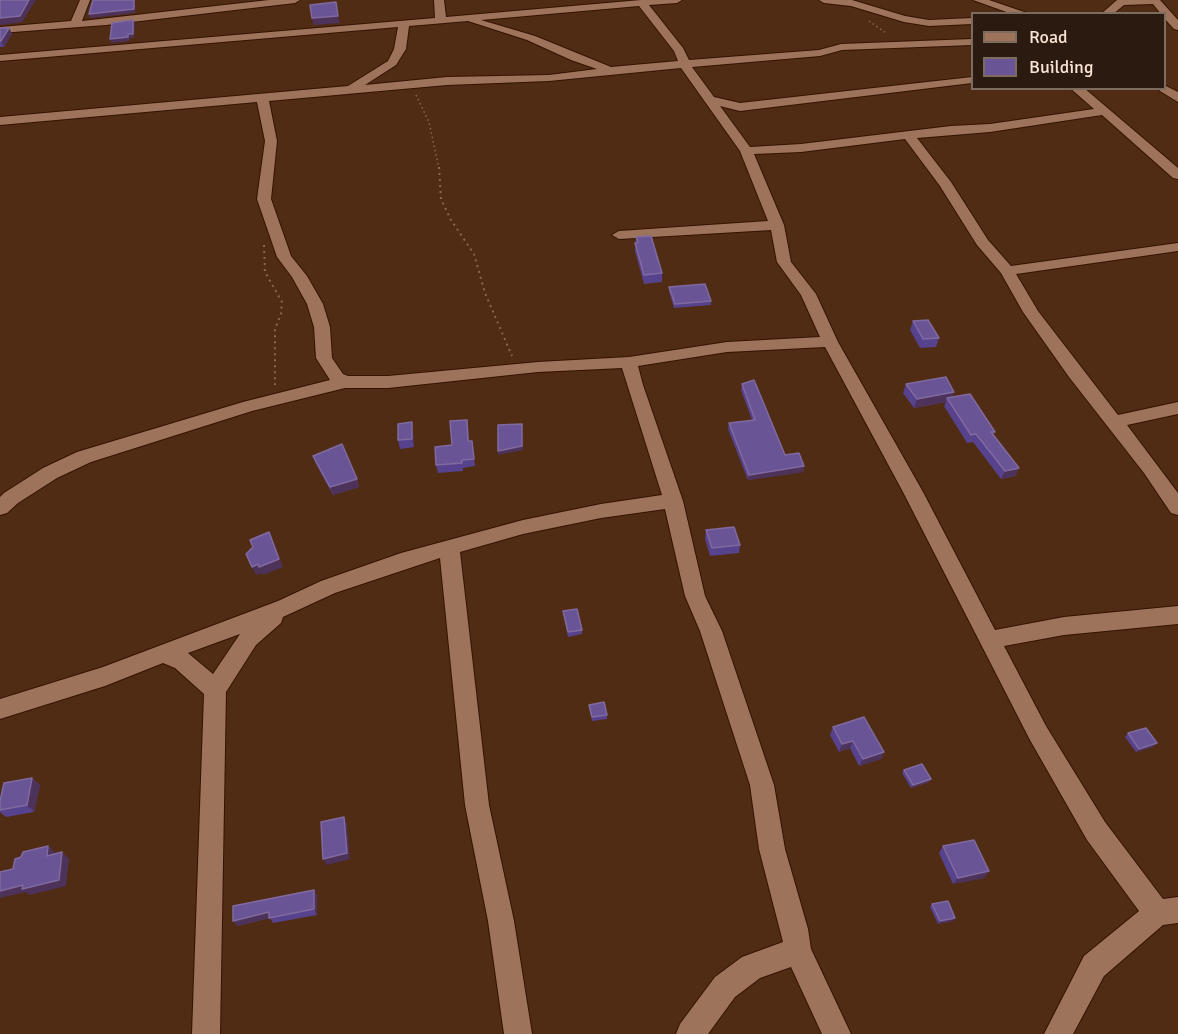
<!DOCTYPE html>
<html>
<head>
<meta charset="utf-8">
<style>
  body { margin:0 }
  #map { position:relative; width:1178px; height:1034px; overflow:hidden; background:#502c15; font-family:Signika,sans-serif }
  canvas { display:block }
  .legend { position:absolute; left:971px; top:12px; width:195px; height:78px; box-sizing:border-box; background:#2a1a10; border:2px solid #7e6b5f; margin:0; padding:8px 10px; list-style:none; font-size:18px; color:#fbe4d6 }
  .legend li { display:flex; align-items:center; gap:12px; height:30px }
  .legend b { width:30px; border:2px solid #7e6b5f }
</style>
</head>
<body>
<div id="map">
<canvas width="1178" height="1034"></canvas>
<ul class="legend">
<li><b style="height:8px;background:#9d735b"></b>Road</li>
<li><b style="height:16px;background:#695495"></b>Building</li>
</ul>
</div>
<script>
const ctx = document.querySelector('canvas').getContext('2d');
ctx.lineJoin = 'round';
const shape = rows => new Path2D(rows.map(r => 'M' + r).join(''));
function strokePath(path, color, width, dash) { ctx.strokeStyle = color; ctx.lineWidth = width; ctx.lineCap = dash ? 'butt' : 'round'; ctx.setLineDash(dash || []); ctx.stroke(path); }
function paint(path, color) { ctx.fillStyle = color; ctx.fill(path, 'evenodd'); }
const minor = shape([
  [80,0,90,0,82,21,269,0,300,0,295,3,106,25,0,33,0,27,71,21,80,0],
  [434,0,444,0,446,17,641,0,682,0,677,3,649,5,683,48,689,60,819,50,841,44,972,39,972,45,842,50,820,56,692,67,714,97,740,103,972,77,972,83,740,111,720,106,750,147,801,144,951,126,990,124,1094,109,1070,88,1084,88,1178,168,1178,179,1173,178,1102,115,990,132,917,138,951,182,988,240,1011,266,1178,243,1178,251,1016,274,1038,311,1118,415,1178,402,1178,414,1127,425,1178,493,1178,515,1171,513,1144,473,1069,377,1023,312,1001,273,977,245,940,186,905,139,801,152,754,154,784,225,791,262,816,294,838,342,923,492,995,630,1064,617,1178,606,1178,624,1064,635,1004,646,1046,726,1105,822,1163,899,1178,897,1178,923,1163,925,1104,976,1073,1034,1044,1034,1084,956,1139,911,1087,840,1030,740,903,492,825,347,727,352,638,366,643,385,683,501,705,596,722,631,774,785,785,849,808,929,811,949,851,1034,822,1034,791,967,760,978,735,997,708,1034,676,1034,680,1024,715,977,742,957,783,942,759,849,750,785,700,631,685,596,665,509,601,518,523,534,460,552,489,805,514,921,532,1034,504,1034,488,921,465,805,440,558,335,593,283,617,281,623,256,645,226,692,220,1034,192,1034,204,694,175,668,163,663,105,686,0,719,0,699,103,667,278,601,321,581,401,553,523,520,601,504,662,495,622,368,538,372,388,388,345,388,252,411,91,462,57,478,18,503,7,513,0,515,0,497,4,493,43,468,77,452,243,402,330,380,316,358,314,327,307,304,292,277,277,257,257,199,265,141,257,102,0,125,0,117,348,86,388,61,394,49,398,27,0,61,0,55,435,18,434,0],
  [639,6,674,51,678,61,611,67,535,36,481,20,639,6],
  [468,21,527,40,571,60,597,69,549,75,447,77,365,85,396,65,406,49,409,26,468,21],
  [681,68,740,151,768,221,619,231,612,235,619,239,771,230,777,262,801,295,820,337,727,342,629,357,538,362,388,376,348,376,343,374,332,358,330,327,323,304,307,276,291,256,271,199,277,141,269,101,447,85,549,81,681,68],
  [240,634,213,674,188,653,240,634],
  [819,0,852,0,905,16,929,20,972,18,972,24,929,26,904,22,851,6,824,3,819,0],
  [973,0,989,0,1030,14,1012,14,973,0],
  [1117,0,1160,0,1178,20,1178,30,1174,29,1164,18,1164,14,1161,14,1153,4,1124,5,1113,14,1101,14,1117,0],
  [1164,85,1178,92,1178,102,1160,91,1158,88,1164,88,1164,85]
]);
strokePath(minor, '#351300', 2);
strokePath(shape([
  [869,21,886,33],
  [416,95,429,122,439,169]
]), '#886854', 1.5, [1.5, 3]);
strokePath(shape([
  [439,167,441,199,451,220,474,254,485,293,512,356],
  [264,245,265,272,282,302,281,314,275,329,275,385]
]), '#886854', 2, [2, 4]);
paint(minor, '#9d735b');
paint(shape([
  [0,28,9,28,12,34,4,47,0,47],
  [636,237,662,273,662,282,644,284,635,251],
  [669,287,711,301,711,305,674,308,669,291],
  [913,321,939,338,936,347,920,348,910,330],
  [742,384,785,455,804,466,803,472,748,480,728,429,729,423,752,420,741,390],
  [906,384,952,397,995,432,993,435,1019,468,1015,476,1001,479,973,442,967,443,944,406,946,402,914,408,903,393],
  [468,428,469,441,472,441,475,466,463,468,463,471,438,473,436,465,452,445],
  [413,431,414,447,400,449,398,440],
  [313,456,357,479,359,487,333,495,316,464],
  [706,530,740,545,739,553,710,556,705,539],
  [563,611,582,630,582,634,568,637],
  [589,705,607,715,607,719,592,721],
  [833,727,884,752,881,759,859,766,850,748,839,752,830,735],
  [1128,733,1153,747,1136,752,1125,737],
  [904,770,929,782,911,788,902,773],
  [32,778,40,785,34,812,6,817,0,812,0,801],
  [943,846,989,871,984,878,953,884,939,853],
  [317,895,317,915,273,923,270,918,237,926],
  [932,904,953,921,938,924,930,907]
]), '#57428d');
paint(shape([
  [29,0,36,0,22,22,0,25,0,18],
  [134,0,135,0,135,13,90,18,89,14],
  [338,16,340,23,314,25,312,18],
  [133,20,135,24,134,38,130,38,129,41,111,43,110,39,128,34],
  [9,28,12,34,4,47,1,41],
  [954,392,951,401,947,398,946,402,914,408,917,399],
  [412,422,413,431,414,447,412,439],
  [522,424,523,450,498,455,498,451],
  [804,466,803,472,748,480,749,475],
  [1019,468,1015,476,1001,479,1005,471],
  [357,479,359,487,333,495,330,487],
  [269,532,283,567,263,575,262,573,256,575,252,567,258,564],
  [853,741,850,748,839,752,842,744],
  [1157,743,1153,747,1136,752,1139,749],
  [884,752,881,759,859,766,863,759],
  [32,778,40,785,34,812,27,805],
  [931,779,929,782,911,788,913,785],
  [344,817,347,824,350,859,327,865,323,859],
  [48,846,55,852,54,862,47,856],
  [62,852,69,859,66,886,30,895,26,892,0,898,0,891,23,885],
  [989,871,984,878,953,884,958,878],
  [314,890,317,895,317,915,314,909],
  [269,912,270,918,237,926,233,921],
  [955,918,953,921,938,924,940,921]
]), '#4d325a');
const building = shape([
  [0,0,29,0,20,16,0,18,0,0],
  [93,0,134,0,134,9,89,14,93,0],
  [336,2,338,16,312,18,310,5,336,2],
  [133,20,133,34,128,34,128,37,110,39,112,23,133,20],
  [0,28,9,28,1,41,0,41,0,28],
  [651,236,662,273,644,275,635,243,638,242,636,237,651,236],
  [705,284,711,301,675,304,669,287,705,284],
  [928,320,939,338,923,339,913,321,928,320],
  [946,377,954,392,917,399,906,384,946,377],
  [754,380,785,455,799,453,804,466,749,475,729,423,755,420,742,384,754,380],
  [970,394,995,432,991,432,1019,468,1005,471,976,434,971,435,947,398,970,394],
  [467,420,468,441,472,441,474,459,462,460,462,463,436,465,435,447,452,445,450,421,467,420],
  [412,422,412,439,398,440,398,424,412,422],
  [522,424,522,446,498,451,498,425,522,424],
  [342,444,357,479,330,487,313,456,342,444],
  [734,527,740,545,712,548,706,530,734,527],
  [269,532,279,559,259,567,258,564,252,567,246,554,253,547,250,540,269,532],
  [577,609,582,630,568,632,563,611,577,609],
  [604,702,607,715,592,717,589,705,604,702],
  [864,717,884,752,863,759,853,741,842,744,833,727,864,717],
  [1146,728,1157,743,1139,749,1128,733,1146,728],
  [922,764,931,779,913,785,904,770,922,764],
  [32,778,27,805,0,810,0,801,4,783,32,778],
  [344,817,347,853,323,859,321,822,344,817],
  [974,840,989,871,958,878,943,846,974,840],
  [48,846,47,856,62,852,59,880,22,889,23,885,0,891,0,872,13,869,15,859,21,857,23,852,48,846],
  [314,890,314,909,269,918,269,912,233,921,233,906,314,890],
  [948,901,955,918,940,921,932,904,948,901]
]);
paint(building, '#695495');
strokePath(building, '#806a9f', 1.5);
</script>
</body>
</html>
